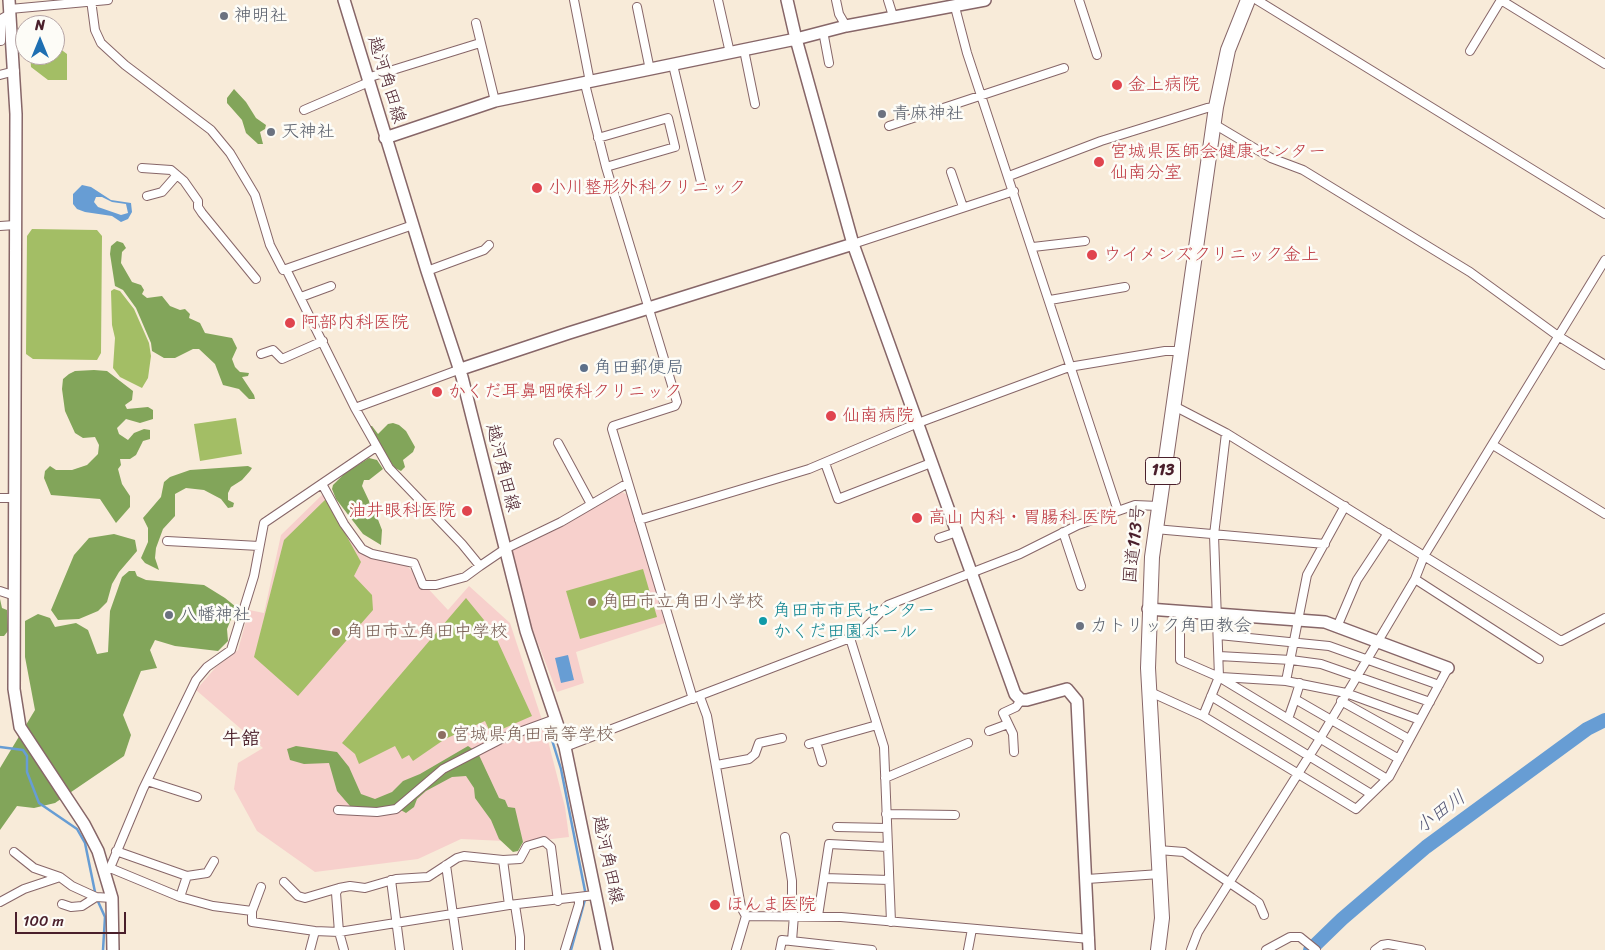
<!DOCTYPE html>
<html>
<head>
<meta charset="utf-8">
<style>
  body { margin:0 }
  #map { position:relative; width:1605px; height:950px; overflow:hidden; background:#f8ebd9; font-family:Sriracha,sans-serif }
  canvas { display:block }
  .north { position:absolute; left:15px; top:15px; width:50px; height:50px; box-sizing:border-box; background:#fdfcf7; border:1px solid #b5a4a5; border-radius:50%; rotate:0deg; font-size:14px; font-weight:700; line-height:20px; text-align:center; color:#4a1f2b }
  .north::after { content:''; display:block; margin:auto; width:18px; height:22px; background:#1f6fb2; clip-path:polygon(50% 0,100% 100%,50% 72%,0 100%) }
  .scale { position:absolute; left:15px; top:912px; width:111px; height:22px; box-sizing:border-box; border:2px solid #4a1f2b; border-top:0; padding-left:6px; font-size:15px; line-height:18px; white-space:nowrap; color:#4a1f2b; -webkit-text-stroke:4px #fdfcf7; paint-order:stroke }
</style>
</head>
<body>
<div id="map">
<canvas width="1605" height="950"></canvas>
<div class="north">N</div>
<div class="scale">100 m</div>
</div>
<script>
const ctx = document.querySelector('canvas').getContext('2d');
ctx.lineJoin = 'round';
function paint(path, color) { ctx.fillStyle = color; ctx.fill(path, 'evenodd'); }
const shape = rows => new Path2D(rows.map(r => 'M' + r).join(''));
function strokePath(path, color, width, dash) { ctx.strokeStyle = color; ctx.lineWidth = width; ctx.lineCap = dash ? 'butt' : 'round'; ctx.setLineDash(dash || []); ctx.stroke(path); }
function drawText(font, color, halo, rows, align = 'center') {
  ctx.font = font + ' Sriracha,"Klee One",sans-serif'; ctx.lineWidth = 5; ctx.setLineDash([]); ctx.textBaseline = 'middle'; ctx.strokeStyle = halo; ctx.fillStyle = color; for (const [text, x, y, turn = 0] of rows) {
    ctx.save(); ctx.translate(x, y); ctx.rotate((+turn || 0) * Math.PI / 180); ctx.textAlign = isNaN(turn) ? turn : align; if (halo) ctx.strokeText(text, 0, 0); ctx.fillText(text, 0, 0); ctx.restore();
  }
}
paint(shape([
  [620,491,628,495,665,623,576,652,584,683,557,692,532,628,511,560,512,551],
  [323,494,362,552,407,566,448,610,469,586,510,623,545,729,565,807,569,837,526,842,461,839,418,859,315,872,257,831,234,789,238,763,263,748,196,690,216,667,238,650,249,610,264,613,281,535]
]), '#f7d0cc');
paint(shape([
  [55,45,67,54,67,80,48,80,31,67,30,55,55,55],
  [32,229,97,230,102,236,101,353,97,360,33,359,26,354,27,236],
  [114,289,120,291,134,309,149,343,151,356,148,378,142,388,120,377,113,368,115,338,112,325,111,291],
  [236,418,242,454,200,461,194,424],
  [326,499,361,562,354,576,372,595,373,610,298,696,254,657,284,540],
  [643,569,657,617,580,639,566,591],
  [466,598,493,631,532,716,491,734,485,721,445,739,413,761,409,755,402,759,395,746,359,764,355,754,342,743]
]), '#a3be65');
paint(shape([
  [234,89,246,102,256,118,266,125,265,129,260,132,263,144,258,144,246,133,242,120,227,103,227,98],
  [117,241,123,243,126,248,122,252,121,263,132,282,141,285,144,290,142,294,147,298,162,296,170,306,180,310,185,309,190,314,189,318,200,323,205,333,232,338,237,348,232,359,235,367,240,372,249,373,248,376,242,377,254,395,255,399,249,399,239,389,223,385,215,364,199,349,193,349,175,358,164,358,152,351,151,343,136,308,123,290,115,286,110,254,111,246],
  [94,370,107,371,133,391,132,400,125,405,127,409,148,407,153,410,153,419,140,423,126,419,117,428,119,434,128,440,134,433,144,429,150,430,150,439,143,441,136,455,130,459,120,459,121,465,118,469,122,484,130,496,130,507,116,523,100,499,51,495,44,478,45,471,50,466,56,470,72,470,87,465,98,454,99,445,95,437,83,438,75,433,65,411,62,389,63,379,69,374,75,371],
  [393,423,399,425,406,431,415,447,413,452,403,460,405,467,401,471,395,468,376,444,368,426,372,426,378,434,388,424],
  [369,458,377,460,383,469,369,480,364,480,362,486,370,503,374,504,379,502,384,505,383,510,377,517,382,530,381,545,363,534,336,499,332,489,333,485,345,473],
  [248,466,252,468,250,471,242,480,231,487,228,493,228,500,234,503,233,507,228,508,221,499,204,490,186,488,175,494,175,516,163,529,156,548,155,558,159,570,145,563,141,558,148,542,148,528,143,518,161,497,164,482,170,477,190,470],
  [114,534,135,540,137,551,119,572,112,584,107,602,98,611,79,619,58,620,51,610,74,555,89,538],
  [129,571,135,571,137,576,146,580,204,585,225,598,236,607,227,629,228,641,218,651,175,646,155,640,150,650,157,668,141,671,123,715,131,735,124,756,55,803,34,808,17,806,0,830,0,768,35,710,25,657,25,621,38,614,50,618,55,627,76,623,88,630,97,654,108,652,110,611,122,577],
  [0,599,2,608,7,610,8,631,4,636,0,636],
  [296,746,337,752,349,767,361,794,375,799,392,792,403,781,420,774,468,746,478,753,499,798,505,800,508,807,515,808,523,842,518,851,513,852,499,839,491,820,475,798,474,788,466,776,452,777,426,791,417,799,414,807,406,813,392,805,382,809,358,808,350,806,337,791,329,763,304,764,290,760,287,749]
]), '#82a55a');
paint(shape([
  [82,185,91,187,111,200,131,203,132,212,128,219,121,222,112,216,85,212,77,209,73,204,73,194],
  [96,197,102,197,112,202,126,204,128,213,121,215,98,207,94,202],
  [568,655,574,680,561,683,555,658]
]), '#679dd4');
strokePath(shape([
  [548,727,561,769,586,896,571,950],
  [0,747,23,750,27,756,27,772,39,803,77,829,85,843,96,897,105,917,103,950]
]), '#679dd4', 2.5);
strokePath(shape([
  [1310,950,1342,919,1426,847,1587,729,1605,720]
]), '#679dd4', 14);
const street = shape([
  [91,0,95,30,101,43,125,65,211,130,230,153,255,195,270,245,283,270],
  [574,0,590,82],
  [718,0,730,53],
  [836,0,839,14,846,26],
  [888,0,893,16],
  [1079,0,1097,55],
  [1257,0,1605,214],
  [1501,0,1605,64],
  [637,7,650,70],
  [955,7,967,53,1118,511],
  [10,9,108,0],
  [476,23,495,101],
  [823,31,829,63],
  [1,41,1,19,10,14],
  [744,50,755,104],
  [1470,51,1501,0],
  [673,65,702,186],
  [0,75,15,71],
  [367,78,480,43],
  [585,84,606,167,677,402,675,406,613,426,612,429,693,699],
  [304,110,369,82],
  [1214,124,1271,158,1303,170,1470,272,1558,336,1605,365],
  [889,126,1064,68],
  [598,138,668,118,675,147,606,167],
  [142,168,171,170,184,181,198,201,198,207,202,213,256,279],
  [951,172,963,207],
  [1009,176,1101,141,1207,108,1216,107],
  [147,196,162,192,177,175],
  [413,225,286,269,355,408,389,468,462,544,480,566,505,549,561,522,628,483],
  [0,226,15,225],
  [853,244,1014,191],
  [1033,247,1085,241],
  [427,271,484,250,489,245],
  [301,297,331,286],
  [1050,300,1125,287],
  [261,354,273,350,282,359,323,341],
  [1174,406,1226,433,1561,641,1605,618],
  [355,408,458,370],
  [558,443,591,504],
  [1493,445,1605,514],
  [825,463,838,499,931,463],
  [322,484,344,524,362,549,372,554,414,563,423,585,436,585,465,577,480,566],
  [0,498,13,498],
  [1345,506,1307,575,1286,681,1346,693,1420,720],
  [639,520,809,469,918,423,1069,367,1165,351,1182,351],
  [1155,529,1325,544],
  [1063,532,1081,586],
  [939,538,957,532],
  [167,541,259,546],
  [1415,579,1539,659],
  [0,591,12,595],
  [1180,610,1180,660,1219,677,1387,779],
  [1337,627,1357,580,1388,533],
  [1219,635,1329,646,1439,685],
  [850,638,884,747,891,922],
  [1219,656,1291,660,1321,664,1430,702],
  [1221,677,1286,681],
  [1300,683,1295,699,1399,759],
  [1148,691,1203,716,1356,809,1389,777,1448,668],
  [1211,696,1371,794],
  [700,697,707,716,741,907,746,916,736,950],
  [1341,701,1409,739],
  [1203,716,1219,677,1214,535,1226,433],
  [1288,719,1295,699],
  [989,731,1008,724],
  [816,742,822,762],
  [809,744,877,725],
  [565,747,850,638,864,629,888,605,1020,554,1078,525,1135,505,1158,506],
  [1014,752,1013,734,1003,713,1016,707,1021,700],
  [717,765,749,759,755,754,759,743,782,738],
  [885,778,968,743],
  [147,781,197,797],
  [338,810,377,812,396,809,443,769,503,738,555,719],
  [886,814,955,815],
  [837,827,887,828],
  [785,837,792,881,792,915],
  [1158,850,1184,852,1252,898,1259,903,1264,915],
  [116,851,187,876,180,897],
  [14,852,34,868,60,877],
  [503,860,509,905],
  [446,865,458,950],
  [110,868,180,897,213,906,252,911,252,922,315,931,339,932,336,893,339,888,350,886,365,888,396,879,428,877,457,858,464,856,503,860,520,859,527,846,544,841,551,847,558,901],
  [107,870,110,868,143,789,196,680,207,667,231,650,254,576,264,523,376,447],
  [187,876,207,873,214,861],
  [824,878,889,880],
  [1087,879,1160,874],
  [391,880,400,950],
  [284,882,298,896,305,898,339,888],
  [0,902,24,889,60,877,72,886,96,897],
  [62,904,71,907,82,906,96,897,112,898],
  [515,905,520,937,520,950],
  [252,911,261,887],
  [746,916,841,917,1090,939],
  [818,916,829,844,888,847],
  [792,941,794,915],
  [310,950,315,931],
  [344,950,339,932,509,905,595,895],
  [565,950,579,904,579,898],
  [780,950,782,940,872,950],
  [968,950,972,929],
  [1191,950,1198,932,1318,742,1415,579,1424,556,1605,260],
  [1266,950,1290,937,1300,937,1316,950],
  [1375,950,1382,945,1388,944,1421,950]
]);
const secondary = shape([
  [9,0,16,114,14,689,20,727,84,824,98,851,112,898,113,950],
  [344,0,427,271,462,377,526,631,565,747,607,950],
  [787,0,796,39,853,244,1015,694,1021,700,1027,700,1067,689,1077,701,1089,950],
  [385,138,495,101,796,39,846,26,985,0],
  [458,370,569,333,853,244],
  [1148,609,1325,622,1448,668]
]);
const highway = shape([
  [1158,950,1162,918,1148,668,1152,557,1216,107,1228,50,1248,0]
]);
strokePath(street, '#876668', 10);
strokePath(secondary, '#876668', 14);
strokePath(highway, '#876668', 16);
strokePath(street, '#fff', 8);
strokePath(secondary, '#fff', 11);
strokePath(highway, '#fff', 14);
for (const [x, y, r, color] of [
  [224,16,5,"#6b7280"],
  [1117,85,6,"#e0444e"],
  [882,114,5,"#6b7280"],
  [271,132,5,"#6b7280"],
  [1099,162,6,"#e0444e"],
  [537,188,6,"#e0444e"],
  [1092,255,6,"#e0444e"],
  [290,323,6,"#e0444e"],
  [584,368,5,"#5c6f8a"],
  [437,392,6,"#e0444e"],
  [831,416,6,"#e0444e"],
  [467,511,6,"#e0444e"],
  [917,518,6,"#e0444e"],
  [592,602,5,"#8d6e63"],
  [169,615,5,"#6b7280"],
  [763,621,5,"#0f9aa8"],
  [1080,626,5,"#6b7280"],
  [336,632,5,"#8d6e63"],
  [442,735,5,"#8d6e63"],
  [715,905,6,"#e0444e"]
]) { const dot = new Path2D(); dot.arc(x, y, r, 0, 2 * Math.PI); ctx.fillStyle = color; ctx.fill(dot); strokePath(dot, '#fdfcf7', 2); }
for (const [x, y, w] of [
  [1163,471,35]
]) { const box = new Path2D(); box.roundRect(x - w / 2, y - 13.5, w, 27, 4); ctx.fillStyle = '#fdfcf7'; ctx.fill(box); strokePath(box, '#4a1f2b', 1); }
drawText('bold 16px', '#4a1f2b', null, [
  ["113",1163,471]
]);
drawText('18px', '#5b616d', '#fdfcf7', [
  ["神明社",234,16],
  ["青麻神社",892,114],
  ["天神社",281,132],
  ["八幡神社",179,615],
  ["カトリック角田教会",1090,626]
], 'left');
drawText('18px', '#4a1f2b', '#fdfcf7', [
  ["越河角田線",386,80,73],
  ["越河角田線",502,468,76],
  ["国道113号",1135,544,-84],
  ["越河角田線",607,860,78]
]);
drawText('18px', '#be3a42', '#fdfcf7', [
  ["金上病院",1128,85],
  ["宮城県医師会健康センター",1110,152],
  ["仙南分室",1110,173],
  ["小川整形外科クリニック",548,188],
  ["ウイメンズクリニック金上",1103,255],
  ["阿部内科医院",301,323],
  ["かくだ耳鼻咽喉科クリニック",448,392],
  ["仙南病院",842,416],
  ["油井眼科医院",456,511,"right"],
  ["高山 内科・胃腸科 医院",928,518],
  ["ほんま医院",726,905]
], 'left');
drawText('18px', '#4e5e75', '#fdfcf7', [
  ["角田郵便局",594,368]
], 'left');
drawText('18px', '#785e54', '#fdfcf7', [
  ["角田市立角田小学校",602,602],
  ["角田市立角田中学校",346,632],
  ["宮城県角田高等学校",452,735]
], 'left');
drawText('18px', '#0d838f', '#fdfcf7', [
  ["角田市市民センター",773,611],
  ["かくだ田園ホール",773,632]
], 'left');
drawText('bold 19px', '#4a1f2b', '#fdfcf7', [
  ["牛舘",241,739]
]);
drawText('italic 19px', '#575877', '#fdfcf7', [
  ["小田川",1441,813,-37]
]);
</script>
</body>
</html>
